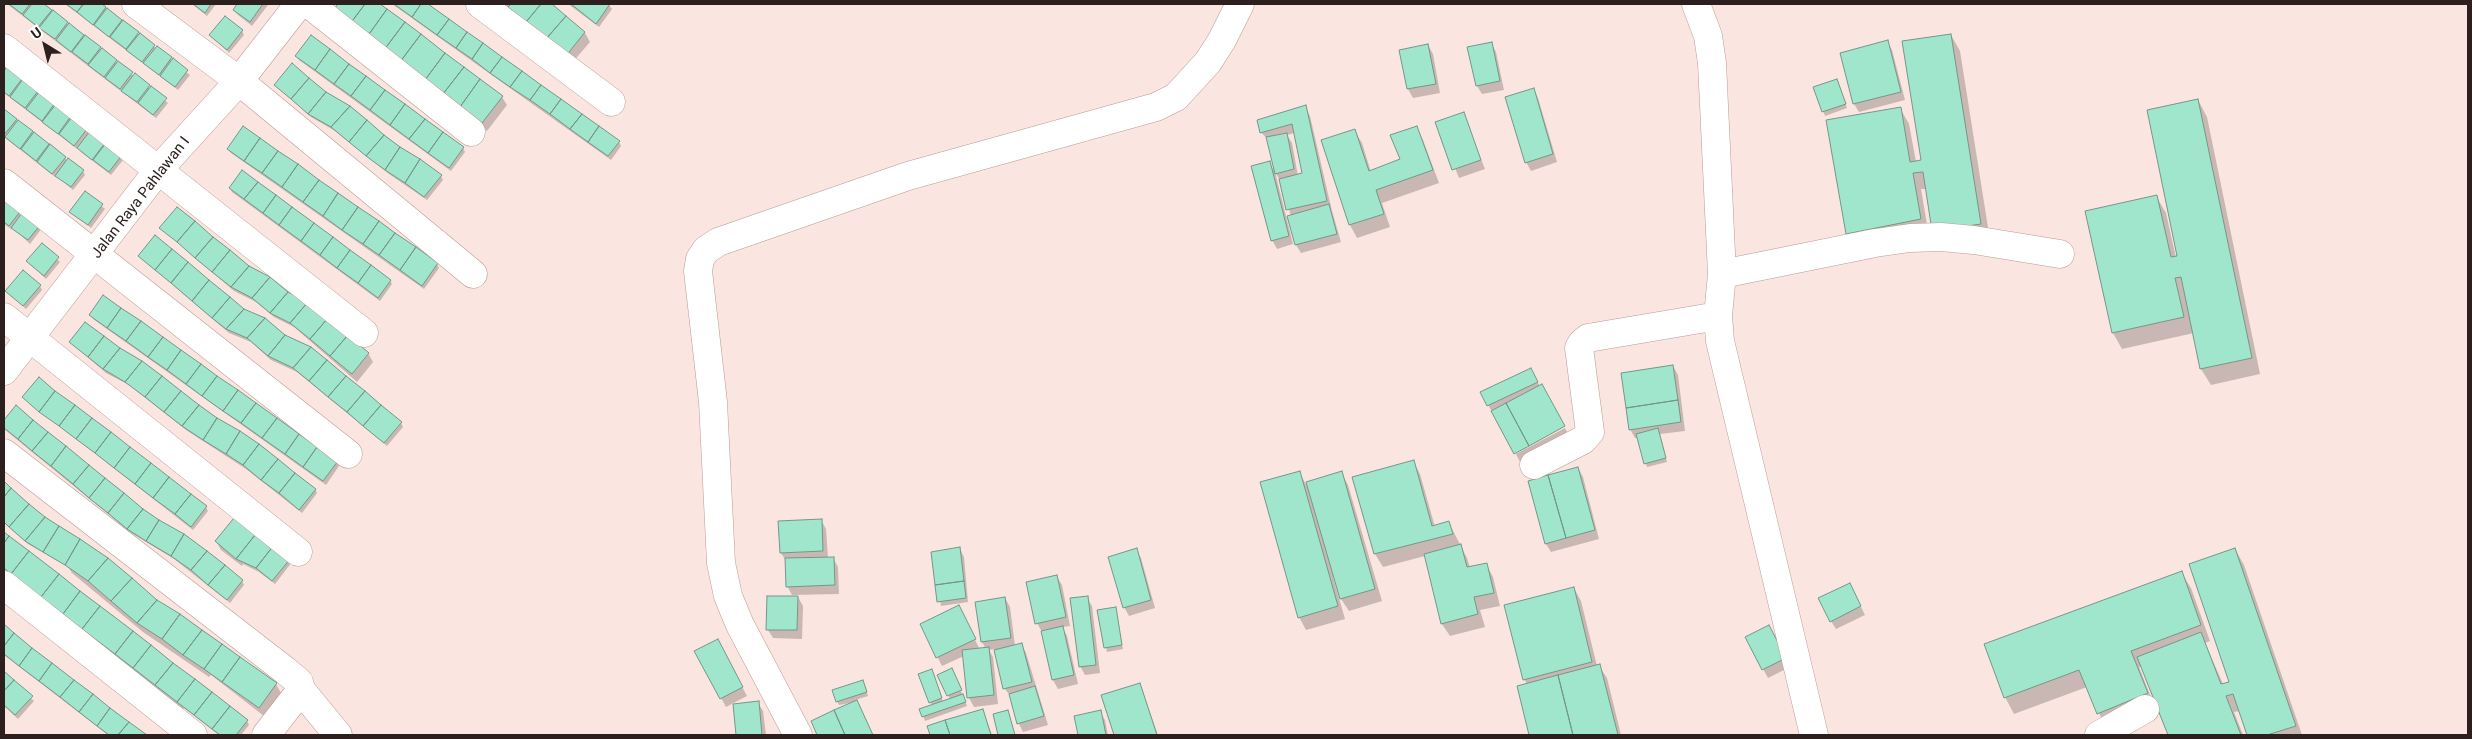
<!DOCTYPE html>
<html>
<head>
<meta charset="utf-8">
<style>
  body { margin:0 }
  #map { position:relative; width:2472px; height:739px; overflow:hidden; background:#fbe5e0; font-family:Roboto,sans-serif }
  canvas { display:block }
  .frame { position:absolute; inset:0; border:5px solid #2c1f1d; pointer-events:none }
  .north { position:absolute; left:20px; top:20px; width:50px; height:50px; -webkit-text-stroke:4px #fff; paint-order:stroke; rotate:324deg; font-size:14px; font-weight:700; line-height:20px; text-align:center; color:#2c1f1d }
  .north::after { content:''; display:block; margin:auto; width:18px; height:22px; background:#2c1f1d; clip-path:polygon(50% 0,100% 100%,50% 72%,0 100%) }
</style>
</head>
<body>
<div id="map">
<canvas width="2472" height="739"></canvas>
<div class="frame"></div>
<div class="north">U</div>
</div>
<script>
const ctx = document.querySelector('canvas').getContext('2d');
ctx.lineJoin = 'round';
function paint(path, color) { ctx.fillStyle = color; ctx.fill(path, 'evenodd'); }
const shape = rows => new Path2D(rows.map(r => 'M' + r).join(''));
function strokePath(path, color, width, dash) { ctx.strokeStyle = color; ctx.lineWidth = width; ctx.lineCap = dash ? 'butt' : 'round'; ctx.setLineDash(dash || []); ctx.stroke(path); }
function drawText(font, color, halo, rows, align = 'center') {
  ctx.font = font + ' Roboto,sans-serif'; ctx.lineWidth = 5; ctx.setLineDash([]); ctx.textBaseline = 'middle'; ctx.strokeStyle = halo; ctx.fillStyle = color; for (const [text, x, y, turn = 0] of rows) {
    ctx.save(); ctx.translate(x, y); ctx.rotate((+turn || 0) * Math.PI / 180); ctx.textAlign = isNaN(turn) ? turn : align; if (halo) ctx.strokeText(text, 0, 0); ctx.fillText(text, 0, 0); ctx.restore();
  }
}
paint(shape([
  [7,4,42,4,168,103,156,118],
  [65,4,100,4,190,75,178,90],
  [192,4,216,4,207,16],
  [239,4,267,4,268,5,252,26,237,14,234,10],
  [339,4,378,4,502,97,507,105,487,131,334,11],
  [392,4,425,4,619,142,621,146,611,160],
  [503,4,550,4,585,33,590,42,571,64],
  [568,4,608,4,612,9,599,27],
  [242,31,244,35,229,53,211,35],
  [1951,35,1960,51,1990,240,1943,247,1927,189,1921,189,1929,236,1856,249,1847,233,1900,108,1909,124,1916,162,1923,161],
  [1887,42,1892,50,1905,100,1859,112,1854,104],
  [1491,43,1496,52,1504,90,1482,94,1477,86,1469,48],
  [1428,45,1433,54,1440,93,1413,98,1408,89,1401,51],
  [297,56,463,148,465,152,451,171,299,60],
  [4,66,123,160,111,175,81,152,78,147,77,149,4,93],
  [1837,80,1847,108,1825,116,1815,88],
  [275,85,325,93,441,176,443,180,427,200,389,174,335,131,311,117],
  [1534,90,1538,98,1557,162,1531,171,1526,162],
  [2198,100,2207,117,2260,374,2211,385,2201,369,2194,333,2122,349,2113,333,2086,212,2156,196,2166,213,2176,258,2178,257],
  [1305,107,1310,116,1332,211,1341,242,1301,253,1296,245,1289,217,1291,216,1281,182,1275,172,1268,140,1261,132],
  [1295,133,1304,174,1298,176,1292,143,1287,135],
  [4,111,65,157,67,162,83,171,85,175,73,190,56,175,55,177,4,137],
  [1463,114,1485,169,1459,178,1437,123],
  [1416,127,1423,140,1439,183,1382,203,1390,227,1357,238,1350,225,1322,141,1354,130,1362,143,1371,172,1401,160],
  [228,149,437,264,439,268,424,289,231,153],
  [1269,163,1275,172,1293,244,1277,249,1272,240],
  [230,188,390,280,392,284,380,301,232,192],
  [85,193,105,209,91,228,71,212],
  [4,197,42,228,30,244,13,228,11,229,4,224],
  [161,228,368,353,373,362,357,382,294,327,274,317,256,302,234,291],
  [42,245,60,262,46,279,28,262],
  [139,256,243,310,285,336,401,423,403,427,387,446,297,372,271,360,251,342,229,333],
  [40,286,42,290,26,309,7,291],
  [91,315,337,462,339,466,326,485,93,319],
  [71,343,199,406,315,489,317,493,302,513,246,469,186,430,129,385,106,373],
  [1673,366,1678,375,1685,431,1660,434,1667,462,1647,467,1638,438,1635,438,1630,429],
  [1536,378,1540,387,1493,414,1482,393],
  [23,397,206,507,208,511,193,530],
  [16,407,143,510,183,535,242,581,244,585,230,603,174,559,131,533,4,429,4,422],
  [1565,428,1569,436,1520,462,1516,454],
  [1413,461,1420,474,1435,527,1449,523,1467,558,1470,568,1486,564,1493,577,1500,606,1480,610,1485,627,1450,636,1442,624,1425,556,1383,567,1375,554,1354,478],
  [1578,468,1583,477,1599,539,1551,552,1546,544],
  [1299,472,1308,488,1341,472,1348,485,1382,601,1349,611,1341,599,1335,577,1333,577,1345,619,1306,630,1299,617],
  [4,483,44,518,156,601,276,684,281,693,264,716,211,675,209,677,143,632,72,573,68,567,28,544,4,523],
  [821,520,826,529,828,558,833,558,838,567,839,594,792,595,787,586,786,561,781,553,780,522],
  [4,533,247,721,249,725,241,735,219,735,184,708,182,710,4,569],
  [216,541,292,562,275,584,259,572,243,564,242,566,221,550],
  [960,549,964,557,968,602,941,606,932,553],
  [2235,549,2244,565,2302,735,2248,735,2240,711,2234,712,2243,735,2170,735,2142,666,2139,667,2156,710,2107,730,2087,687,2014,714,2005,697,2181,572,2191,588,2210,641,2205,643,2223,684,2230,682],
  [1136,550,1141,558,1155,608,1129,616,1124,607],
  [1057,577,1062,585,1070,626,1062,627,1067,636,1078,684,1058,689,1053,680,1042,632,1037,623],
  [1574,588,1581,601,1597,666,1599,666,1607,678,1621,735,1531,735,1518,687,1527,684,1524,679],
  [1854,593,1865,615,1836,629,1831,621],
  [798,597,803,606,802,639,773,638,768,630],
  [1005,598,1010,607,1015,646,1021,644,1026,653,1048,725,1023,732,1019,724,1011,697,1005,689,995,649,989,650,993,657,998,704,974,707,969,698,964,656,942,666,921,625,963,615,980,650,986,649,982,642],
  [1087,598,1092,606,1100,673,1085,675,1080,666],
  [1115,608,1123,649,1107,652,1098,611],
  [4,626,13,634,145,735,108,735,4,655],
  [1769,626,1790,667,1768,678,1746,638],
  [722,649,747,696,726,707,696,652],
  [932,670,943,702,950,699,939,676,954,674,967,706,925,721,921,710,932,706,920,675],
  [4,673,34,701,18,719,4,706],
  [1140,684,1158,735,1115,735,1103,696],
  [865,686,868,696,855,700,872,735,819,735,813,721,855,702,839,705,837,701],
  [758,703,763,711,766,735,737,735,734,706],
  [983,711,992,735,931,735,929,727],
  [1100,712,1105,720,1108,735,1079,735,1075,717]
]), '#0003');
const building = shape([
  [9,4,30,4,22,14,9,4],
  [32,4,44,4,52,10,38,27,23,15,32,4],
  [66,4,83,4,77,12,66,4],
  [84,4,102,4,106,7,93,25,77,12,84,4],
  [193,4,211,4,205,13,193,4],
  [237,4,263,4,250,22,233,10,237,4],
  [338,4,365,4,350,24,332,11,338,4],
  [365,4,380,4,387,9,367,37,350,24,365,4],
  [394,4,421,4,412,17,394,4],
  [421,4,428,4,449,19,437,35,412,17,421,4],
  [511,4,541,4,526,22,508,7,511,4],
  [541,4,552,4,566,16,546,39,526,22,541,4],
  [571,4,610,4,596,24,571,4],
  [107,8,122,20,109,37,94,25,107,8],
  [387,9,405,22,384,50,367,37,387,9],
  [53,10,68,22,55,39,39,28,53,10],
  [225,16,243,30,227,50,209,35,225,16],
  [566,16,585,32,566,56,546,39,566,16],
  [449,19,467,32,456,48,437,35,449,19],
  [123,20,139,32,126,49,110,37,123,20],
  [405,22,421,34,400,62,384,50,405,22],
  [69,23,84,35,71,52,56,40,69,23],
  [467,32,483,43,472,59,456,48,467,32],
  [140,33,155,45,142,62,126,50,140,33],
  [421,34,445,53,425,80,400,62,421,34],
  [1951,34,1981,224,1932,231,1923,172,1913,173,1921,219,1846,234,1826,120,1901,107,1910,162,1921,160,1902,41,1951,34],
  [85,35,101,47,88,64,72,52,85,35],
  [311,35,330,49,315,70,295,56,311,35],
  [1888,40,1901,92,1853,104,1840,53,1888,40],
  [1492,42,1500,81,1476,86,1467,47,1492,42],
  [483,43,502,57,490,73,472,59,483,43],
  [1428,44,1436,84,1407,89,1399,50,1428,44],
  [157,46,172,57,159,75,143,63,157,46],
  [102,48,117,60,104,77,88,65,102,48],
  [330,49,349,64,334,84,315,70,330,49],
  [445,53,464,67,443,94,425,80,445,53],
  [502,57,522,71,510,87,490,73,502,57],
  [173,58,188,70,175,87,160,76,173,58],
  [118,61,133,72,120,89,105,78,118,61],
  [292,63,309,78,291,99,274,85,292,63],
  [349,64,366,76,351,96,334,84,349,64],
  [7,67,22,79,9,96,4,92,4,71,7,67],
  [464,67,480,79,460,107,443,94,464,67],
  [522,71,541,85,530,100,510,87,522,71],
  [135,73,150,85,137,102,121,91,135,73],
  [366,76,385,90,370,110,351,96,366,76],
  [309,78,326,92,308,114,291,99,309,78],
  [23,79,38,91,25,108,10,97,23,79],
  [480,79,503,96,482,123,460,107,480,79],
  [1837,79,1846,104,1822,112,1813,87,1837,79],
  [541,85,561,99,550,114,530,100,541,85],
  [151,86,167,98,153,115,138,103,151,86],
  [1534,88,1553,154,1525,163,1505,97,1534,88],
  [385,90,405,104,390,125,370,110,385,90],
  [39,92,55,103,42,121,26,109,39,92],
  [326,92,350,106,331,127,308,114,326,92],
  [561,99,582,114,570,129,550,114,561,99],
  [2198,99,2252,358,2200,369,2181,277,2175,278,2184,317,2112,333,2085,211,2157,195,2171,257,2177,256,2147,110,2198,99],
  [56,104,71,116,58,134,42,122,56,104],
  [405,104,425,119,409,139,390,125,405,104],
  [1306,105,1327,201,1286,210,1279,179,1302,173,1292,124,1260,133,1257,120,1306,105],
  [350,106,367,120,349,142,331,127,350,106],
  [4,109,17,119,4,135,4,109],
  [1464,112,1481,160,1452,170,1435,122,1464,112],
  [582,114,599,126,588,142,570,129,582,114],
  [72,117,87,129,74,146,59,134,72,117],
  [425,119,443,132,428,153,409,139,425,119],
  [18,120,33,131,20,149,5,137,18,120],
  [367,120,384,135,366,156,349,142,367,120],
  [243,126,260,138,244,161,227,149,243,126],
  [599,126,620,141,608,156,588,142,599,126],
  [1417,126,1433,170,1376,190,1384,214,1349,225,1321,140,1355,129,1369,171,1400,159,1390,135,1417,126],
  [90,131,105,143,92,160,77,148,90,131],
  [34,132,49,144,36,161,21,149,34,132],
  [443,132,464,147,449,168,428,153,443,132],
  [1287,133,1294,169,1275,174,1266,137,1287,133],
  [384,135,400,147,385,170,366,156,384,135],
  [260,138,278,151,262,173,244,161,260,138],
  [106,143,122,155,109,172,93,160,106,143],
  [50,144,66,157,52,174,37,162,50,144],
  [400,147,420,159,405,183,385,170,400,147],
  [278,151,298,164,282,187,262,173,278,151],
  [68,158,84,170,71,187,55,176,68,158],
  [420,159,442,175,424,197,405,183,420,159],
  [1270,161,1289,236,1271,241,1251,166,1270,161],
  [298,164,319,180,303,202,282,187,298,164],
  [242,170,258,182,244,199,229,188,242,170],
  [319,180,338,193,323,216,303,202,319,180],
  [258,182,276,195,263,213,244,199,258,182],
  [85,191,103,204,88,225,69,212,85,191],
  [338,193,358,207,342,230,323,216,338,193],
  [276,195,292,207,279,225,263,213,276,195],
  [7,197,22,209,9,226,4,222,4,201,7,197],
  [1329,204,1337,234,1295,245,1287,216,1329,204],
  [177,207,195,221,177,242,159,228,177,207],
  [292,207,314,223,301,241,279,225,292,207],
  [358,207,379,221,363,244,342,230,358,207],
  [24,210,41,224,28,240,11,228,24,210],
  [195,221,213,237,195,258,177,242,195,221],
  [379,221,395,233,379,255,363,244,379,221],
  [314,223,333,237,320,255,301,241,314,223],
  [395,233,416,247,400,270,379,255,395,233],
  [155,235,172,249,155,270,138,256,155,235],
  [213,237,230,250,212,272,195,258,213,237],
  [333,237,350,250,337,268,320,255,333,237],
  [42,243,59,257,44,276,26,261,42,243],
  [416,247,438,263,422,286,400,270,416,247],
  [172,249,188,262,171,283,155,270,172,249],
  [230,250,249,266,231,287,212,272,230,250],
  [350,250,371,265,358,283,337,268,350,250],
  [188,262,209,280,192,301,171,283,188,262],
  [371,265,391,280,378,298,358,283,371,265],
  [249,266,270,277,252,298,231,287,249,266],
  [23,270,41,285,23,306,5,291,23,270],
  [270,277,288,292,270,313,252,298,270,277],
  [209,280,230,297,212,318,192,301,209,280],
  [288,292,308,302,290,323,270,313,288,292],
  [103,295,121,308,107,328,89,315,103,295],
  [230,297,244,309,226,329,212,318,230,297],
  [308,302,328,318,310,339,290,323,308,302],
  [121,308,141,321,126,341,107,328,121,308],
  [244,309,265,318,247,338,226,329,244,309],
  [265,318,285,335,268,356,247,338,265,318],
  [328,318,348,335,330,356,310,339,328,318],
  [141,321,163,337,148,357,126,341,141,321],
  [85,322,104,336,88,357,69,342,85,322],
  [285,335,311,347,293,368,268,356,285,335],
  [348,335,369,353,352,374,330,356,348,335],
  [104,336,120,348,103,369,88,357,104,336],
  [163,337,181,350,167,370,148,357,163,337],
  [311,347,327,360,309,381,293,368,311,347],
  [120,348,142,361,125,382,103,369,120,348],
  [181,350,201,364,186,384,167,370,181,350],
  [327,360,346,376,328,397,309,381,327,360],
  [142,361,162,376,145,397,125,382,142,361],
  [201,364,217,376,202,396,186,384,201,364],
  [1673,365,1678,400,1626,408,1621,373,1673,365],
  [1531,368,1538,382,1487,406,1480,392,1531,368],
  [162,376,181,391,164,412,145,397,162,376],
  [217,376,238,390,223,411,202,396,217,376],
  [346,376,365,391,347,412,328,397,346,376],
  [39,377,55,391,39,412,22,397,39,377],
  [1542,384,1565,426,1529,446,1506,403,1542,384],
  [238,390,256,403,241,423,223,411,238,390],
  [55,391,75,405,59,426,39,412,55,391],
  [181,391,199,405,182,426,164,412,181,391],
  [365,391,381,405,363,426,347,412,365,391],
  [1678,400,1681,422,1629,430,1626,408,1678,400],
  [256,403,277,418,262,438,241,423,256,403],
  [1506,403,1529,446,1514,454,1491,411,1506,403],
  [16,405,33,420,18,439,4,428,4,420,16,405],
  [75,405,92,418,76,439,59,426,75,405],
  [199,405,217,418,203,440,182,426,199,405],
  [381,405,402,422,384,443,363,426,381,405],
  [92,418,111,432,95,453,76,439,92,418],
  [217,418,240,431,226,454,203,440,217,418],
  [277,418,299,434,285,454,262,438,277,418],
  [33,420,48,432,32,451,18,439,33,420],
  [1658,428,1666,458,1644,464,1636,434,1658,428],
  [240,431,259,444,243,465,226,454,240,431],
  [48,432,66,446,51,466,32,451,48,432],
  [111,432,130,447,114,468,95,453,111,432],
  [299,434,317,447,303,467,285,454,299,434],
  [259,444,278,459,261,480,243,465,259,444],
  [66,446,89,465,73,484,51,466,66,446],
  [130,447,151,463,135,484,114,468,130,447],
  [317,447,338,461,323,481,303,467,317,447],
  [278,459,295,473,279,493,261,480,278,459],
  [1414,460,1432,526,1449,521,1453,534,1374,554,1352,477,1414,460],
  [151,463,169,477,153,498,135,484,151,463],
  [89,465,105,478,89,498,73,484,89,465],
  [1578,467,1595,530,1566,538,1548,475,1578,467],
  [1300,471,1338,606,1298,618,1260,482,1300,471],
  [1342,471,1375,589,1340,599,1306,482,1342,471],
  [295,473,316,489,299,510,279,493,295,473],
  [1548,475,1566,538,1545,544,1528,481,1548,475],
  [169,477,191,494,175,514,153,498,169,477],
  [105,478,124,493,108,513,89,498,105,478],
  [4,481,11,488,4,497,4,481],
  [11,488,29,504,9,527,4,522,4,497,11,488],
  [124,493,143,509,127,529,108,513,124,493],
  [191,494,207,506,191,527,175,514,191,494],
  [29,504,45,517,25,541,9,527,29,504],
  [143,509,159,520,146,541,127,529,143,509],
  [45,517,59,526,43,552,25,541,45,517],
  [234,518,255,535,236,559,215,541,234,518],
  [822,519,823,551,780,553,778,521,822,519],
  [159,520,184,534,171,556,146,541,159,520],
  [59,526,80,539,65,565,43,552,59,526],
  [4,532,9,536,4,543,4,532],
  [184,534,207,551,191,570,171,556,184,534],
  [255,535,274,545,256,568,236,559,255,535],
  [9,536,29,551,11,574,4,568,4,543,9,536],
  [80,539,108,558,88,581,65,565,80,539],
  [1461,544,1467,567,1487,563,1494,593,1474,597,1478,614,1441,624,1424,554,1461,544],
  [274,545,291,558,272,581,256,568,274,545],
  [960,547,964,581,935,585,931,552,960,547],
  [1137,548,1151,600,1123,608,1108,557,1137,548],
  [2235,548,2296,726,2267,735,2247,735,2233,694,2226,696,2241,735,2168,735,2137,657,2201,632,2221,684,2229,682,2189,564,2235,548],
  [29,551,59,574,41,597,11,574,29,551],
  [207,551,225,565,208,585,191,570,207,551],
  [834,557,835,585,786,587,785,558,834,557],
  [108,558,132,578,111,601,88,581,108,558],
  [225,565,243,580,227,600,208,585,225,565],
  [2182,571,2201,625,2131,651,2148,693,2097,714,2079,670,2004,698,1984,644,2182,571],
  [59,574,80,591,63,614,41,597,59,574],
  [1057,575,1066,617,1035,624,1026,582,1057,575],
  [132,578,157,600,137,623,111,601,132,578],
  [964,581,966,598,937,602,935,585,964,581],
  [1850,583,1861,606,1830,622,1818,598,1850,583],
  [1574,587,1592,662,1523,680,1504,605,1574,587],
  [80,591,100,606,82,629,63,614,80,591],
  [767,596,798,596,797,630,766,630,767,596],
  [1088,596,1096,665,1079,667,1070,598,1088,596],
  [1005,597,1011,638,981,642,975,602,1005,597],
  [157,600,180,614,162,639,137,623,157,600],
  [959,605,976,639,936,658,920,624,959,605],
  [100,606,133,631,115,654,82,629,100,606],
  [1116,607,1122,645,1104,648,1097,610,1116,607],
  [180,614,202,630,183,655,162,639,180,614],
  [4,624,14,633,4,646,4,624],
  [1769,625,1786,658,1762,670,1745,637,1769,625],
  [1063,626,1074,675,1052,680,1041,631,1063,626],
  [202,630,222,644,204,669,183,655,202,630],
  [133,631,151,645,133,668,115,654,133,631],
  [14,633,32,648,19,666,4,654,4,646,14,633],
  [718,639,743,687,720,699,694,651,718,639],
  [1022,643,1032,682,1003,689,994,650,1022,643],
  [222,644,240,657,222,682,204,669,222,644],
  [151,645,173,663,155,685,133,668,151,645],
  [989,647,994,695,967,698,962,650,989,647],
  [32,648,52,663,39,681,19,666,32,648],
  [240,657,277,683,259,708,222,682,240,657],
  [52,663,74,680,60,697,39,681,52,663],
  [173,663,195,679,177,702,155,685,173,663],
  [1600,664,1618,735,1573,735,1558,675,1600,664],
  [952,668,962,690,947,696,937,675,952,668],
  [932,669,942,698,929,703,918,674,932,669],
  [4,671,14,680,4,691,4,671],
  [1558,675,1573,735,1529,735,1517,686,1558,675],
  [195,679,212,692,194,715,177,702,195,679],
  [14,680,33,696,15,715,4,705,4,691,14,680],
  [74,680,93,694,79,712,60,697,74,680],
  [863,680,867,692,836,702,832,690,863,680],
  [1140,683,1157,735,1114,735,1101,695,1140,683],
  [1035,686,1044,716,1017,724,1009,694,1035,686],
  [212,692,230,706,212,729,194,715,212,692],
  [93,694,110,708,97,726,79,712,93,694],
  [963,694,966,702,922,717,919,709,963,694],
  [857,700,873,735,845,735,834,710,857,700],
  [759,701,762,735,736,735,733,704,759,701],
  [230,706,248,720,236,735,220,735,212,729,230,706],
  [110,708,129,722,118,735,109,735,97,726,110,708],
  [983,709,991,735,950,735,945,720,983,709],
  [834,710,845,735,817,735,811,721,834,710],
  [1008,710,1015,735,998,735,993,714,1008,710],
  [1101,710,1106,735,1078,735,1074,716,1101,710],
  [945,720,950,735,930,735,927,726,945,720],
  [129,722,147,735,118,735,129,722]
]);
paint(building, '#a0e6cc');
strokePath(building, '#749689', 1);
const minor = shape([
  [136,4,239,81,473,274],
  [309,4,471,132],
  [480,4,611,102],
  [1696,4,1708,36,1712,63,1722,274,1718,316,1720,341,1814,735],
  [4,48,364,333],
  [4,183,348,454],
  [1722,274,1875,243,1910,238,1941,237,1974,240,2060,254],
  [4,317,298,552],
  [4,371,159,169,239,81,299,4],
  [4,453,286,671,299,682,301,690,338,735],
  [1534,465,1583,440,1590,432,1579,348,1582,343,1588,338,1718,316],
  [4,585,193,735],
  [266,735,301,690],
  [798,735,740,625,728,596,721,563,713,402,698,271,700,259,706,250,718,242,908,176,1156,107,1176,97,1208,62,1222,40,1240,4],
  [2099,735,2145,709]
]);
strokePath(minor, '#bc9a93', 29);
strokePath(minor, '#fff', 28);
drawText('15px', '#2c1f1d', '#fff', [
  ["Jalan Raya Pahlawan I",141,198,-52]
]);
</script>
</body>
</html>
